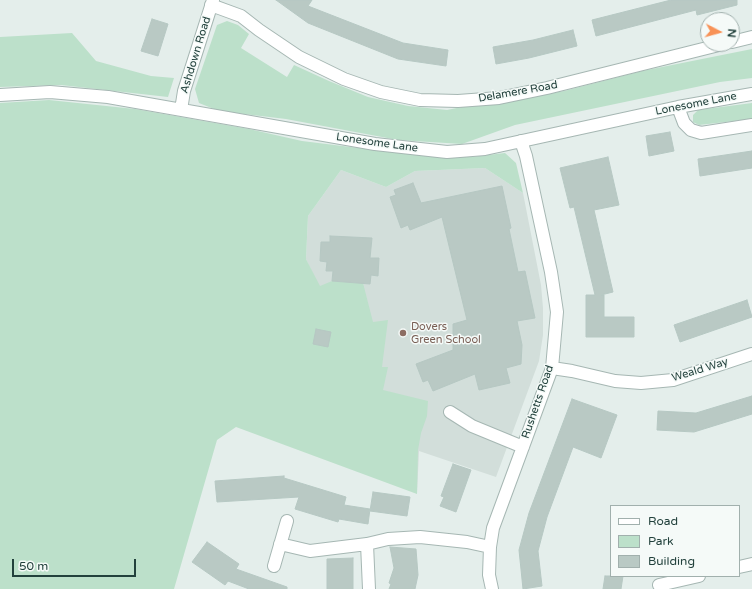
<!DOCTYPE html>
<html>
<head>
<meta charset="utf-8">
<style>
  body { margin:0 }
  #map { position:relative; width:752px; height:589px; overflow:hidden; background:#e4eeeb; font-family:"Varela Round",sans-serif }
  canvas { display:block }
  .legend { position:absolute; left:610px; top:505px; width:130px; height:72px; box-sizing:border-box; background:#f5faf8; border:1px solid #a1b0ad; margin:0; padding:5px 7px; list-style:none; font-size:12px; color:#22413c }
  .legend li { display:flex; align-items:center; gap:8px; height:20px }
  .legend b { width:20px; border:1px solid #a1b0ad }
  .north { position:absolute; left:700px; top:12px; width:40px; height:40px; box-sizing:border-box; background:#f5faf8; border:1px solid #a1b0ad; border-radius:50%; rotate:96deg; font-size:11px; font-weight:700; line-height:16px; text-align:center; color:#22413c }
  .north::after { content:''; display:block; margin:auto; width:14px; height:18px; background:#f89257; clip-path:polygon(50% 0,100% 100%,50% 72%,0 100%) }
  .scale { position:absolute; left:12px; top:559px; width:124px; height:18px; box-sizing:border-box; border:2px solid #22413c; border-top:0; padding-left:5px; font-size:12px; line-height:14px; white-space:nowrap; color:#22413c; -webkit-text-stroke:3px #f5faf8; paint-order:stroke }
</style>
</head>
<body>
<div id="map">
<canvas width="752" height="589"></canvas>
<ul class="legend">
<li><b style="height:5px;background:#fff"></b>Road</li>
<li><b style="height:11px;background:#bce0ca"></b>Park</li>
<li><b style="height:11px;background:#b9c9c4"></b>Building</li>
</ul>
<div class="north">N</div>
<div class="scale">50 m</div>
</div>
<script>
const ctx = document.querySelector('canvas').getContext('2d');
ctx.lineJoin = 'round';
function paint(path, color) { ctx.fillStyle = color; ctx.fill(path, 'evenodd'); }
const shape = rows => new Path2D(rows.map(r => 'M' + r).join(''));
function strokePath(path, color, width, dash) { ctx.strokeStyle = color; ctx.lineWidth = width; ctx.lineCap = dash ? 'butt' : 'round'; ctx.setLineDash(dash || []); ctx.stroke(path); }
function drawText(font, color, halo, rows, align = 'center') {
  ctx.font = font + ' "Varela Round",sans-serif'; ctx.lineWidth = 3; ctx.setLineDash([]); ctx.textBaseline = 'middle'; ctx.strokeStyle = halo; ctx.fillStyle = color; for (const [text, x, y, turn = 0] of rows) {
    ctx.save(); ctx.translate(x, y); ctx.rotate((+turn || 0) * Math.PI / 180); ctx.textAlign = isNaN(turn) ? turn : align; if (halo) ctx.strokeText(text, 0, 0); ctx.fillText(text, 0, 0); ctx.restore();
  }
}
paint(shape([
  [485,168,523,193,541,285,543,308,543,335,539,361,496,477,419,451,417,494,306,259,308,216,341,170,386,187,415,171]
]), '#d2deda');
paint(shape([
  [227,21,238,25,249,34,241,48,287,77,294,65,329,81,368,97,408,106,447,110,471,105,504,101,564,91,642,71,752,49,752,78,720,82,515,125,462,144,398,140,286,119,219,111,199,103,195,89,217,25],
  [72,33,96,61,151,76,174,78,168,97,61,85,0,87,0,37],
  [49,100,135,109,249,129,302,141,375,150,447,157,471,157,505,153,516,163,523,193,485,168,415,171,386,187,341,170,308,216,306,259,320,286,332,281,363,283,373,322,388,320,382,367,388,367,383,390,428,401,427,416,421,433,418,450,417,494,236,427,217,440,174,589,0,589,0,103],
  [752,103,752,119,699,125,693,122,693,115,698,110]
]), '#bce0ca');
const building = shape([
  [276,0,312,0,308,6,403,43,448,50,446,66,398,59,308,23,276,0],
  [671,0,737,0,737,5,697,15,696,10,596,36,592,20,671,0],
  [152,19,168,24,158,56,141,51,152,19],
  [573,30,577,46,529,58,496,64,493,47,533,40,573,30],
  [670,132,674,151,649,156,646,136,670,132],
  [752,151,752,168,700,176,698,159,752,151],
  [608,157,619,205,594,210,613,292,601,295,604,295,604,317,634,317,634,337,586,337,586,295,595,295,574,207,570,208,560,168,608,157],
  [413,183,421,203,502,186,511,228,509,229,518,272,525,271,535,318,517,321,522,345,521,364,506,368,510,383,479,390,475,374,433,391,428,380,423,382,416,364,453,350,453,324,467,320,442,217,410,230,408,225,401,228,390,197,396,195,394,190,413,183],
  [330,236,372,238,370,258,379,258,378,276,371,275,370,284,332,281,333,271,326,271,327,262,320,261,321,242,330,242,330,236],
  [747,300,752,317,680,342,674,325,747,300],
  [316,329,331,332,328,347,313,344,316,329],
  [752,396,752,414,694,432,657,430,658,411,696,413,752,396],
  [572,399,617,415,601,458,573,447,547,517,538,551,542,586,523,589,519,550,529,513,572,399],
  [453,464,471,470,456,512,440,506,444,497,441,496,453,464],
  [284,476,284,478,346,497,344,505,370,509,368,524,339,519,338,522,295,509,299,497,217,502,215,481,284,476],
  [373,492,410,497,407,516,370,511,373,492],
  [207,542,239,564,236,569,287,587,287,589,249,589,228,581,225,585,192,562,207,542],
  [390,547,416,549,418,575,415,589,389,589,391,584,389,583,394,568,390,547],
  [353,558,353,589,327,589,327,559,353,558],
  [605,576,623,576,621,589,603,589,605,576]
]);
paint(building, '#b9c9c4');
strokePath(building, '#b6c8c3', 1);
const minor = shape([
  [211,5,241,16,259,30,299,57,344,79,381,92,420,100,458,101,499,98,547,88,723,44],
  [732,42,752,37],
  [0,95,50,92,108,97,375,144,447,152,485,149,678,107,752,94],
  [678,107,684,123,691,130,701,133,752,125],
  [181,110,184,91,213,0],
  [552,368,572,371,615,381,641,383,673,380,752,354],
  [450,412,472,426,523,447],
  [280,544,310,551,367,544,388,539,420,537,467,542,490,547],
  [367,544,369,589],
  [274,566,287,521],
  [739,567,752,564],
  [659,585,699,576],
  [492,589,489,575,490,547,493,528,552,368,557,312,551,272,526,156,521,141]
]);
strokePath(minor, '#a6b7b3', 14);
strokePath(minor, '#fff', 12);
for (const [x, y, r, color] of [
  [403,333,4,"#8d6e63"]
]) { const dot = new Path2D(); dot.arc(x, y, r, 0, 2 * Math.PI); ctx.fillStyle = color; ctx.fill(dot); strokePath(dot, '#f5faf8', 1.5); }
drawText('11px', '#22413c', '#f5faf8', [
  ["Ashdown Road",196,55,-73],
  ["Delamere Road",518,92,-10],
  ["Lonesome Lane",696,104,-11],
  ["Lonesome Lane",377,143,8],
  ["Weald Way",700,370,-17],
  ["Rushetts Road",538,402,-71]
]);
drawText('11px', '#785e54', '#f5faf8', [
  ["Dovers",411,327],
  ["Green School",411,340]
], 'left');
</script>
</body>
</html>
